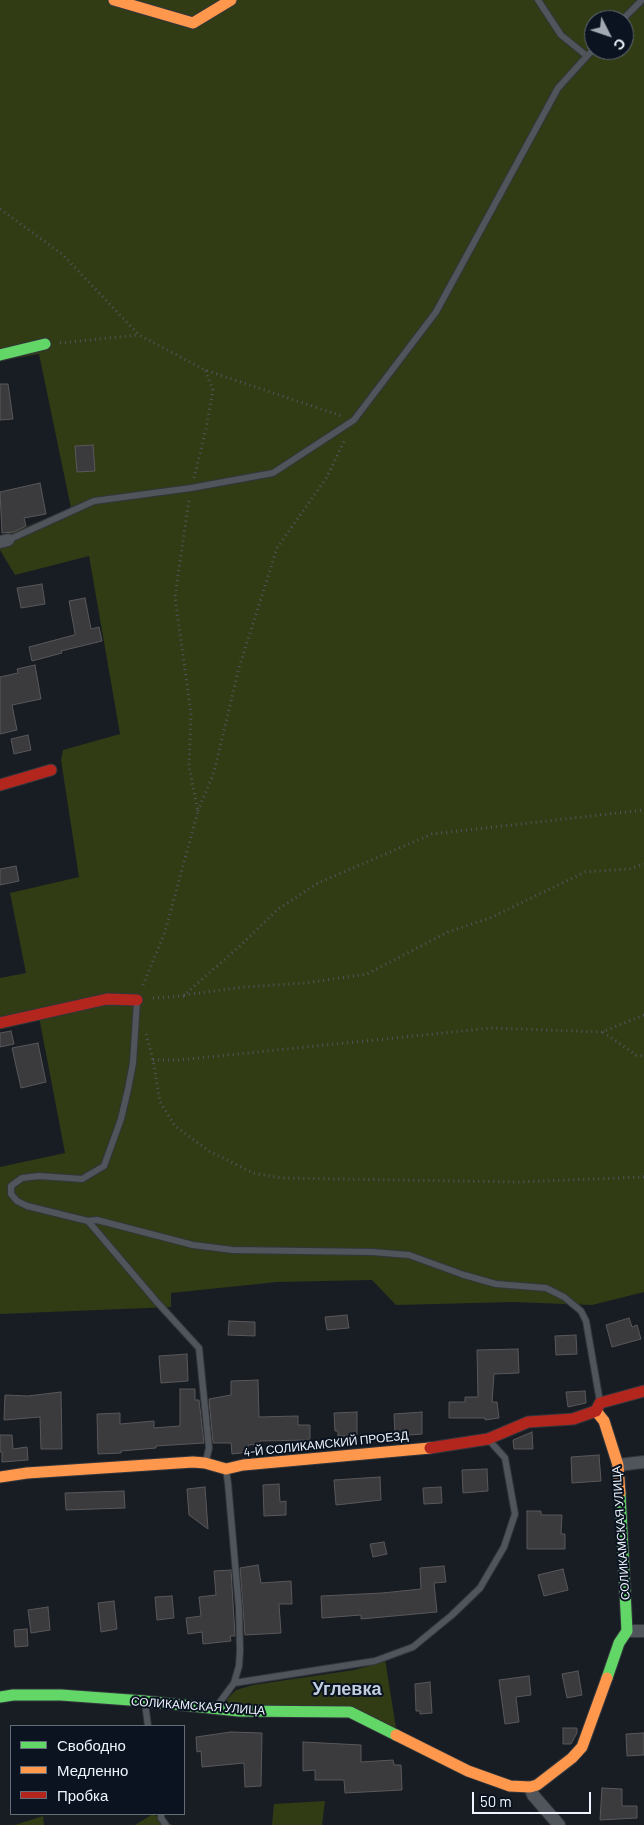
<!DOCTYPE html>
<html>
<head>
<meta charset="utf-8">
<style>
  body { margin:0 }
  #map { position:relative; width:644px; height:1825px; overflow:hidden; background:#181d24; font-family:Barlow,sans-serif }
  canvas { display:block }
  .legend { position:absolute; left:10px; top:1725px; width:175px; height:90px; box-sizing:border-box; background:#0a131f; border:1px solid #656d78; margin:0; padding:6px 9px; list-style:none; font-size:15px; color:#eef5fe }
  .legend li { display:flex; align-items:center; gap:10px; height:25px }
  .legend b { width:25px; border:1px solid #656d78 }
  .north { position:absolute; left:584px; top:10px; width:50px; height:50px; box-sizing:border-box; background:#0a131f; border:1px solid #656d78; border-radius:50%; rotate:131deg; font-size:14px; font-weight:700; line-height:20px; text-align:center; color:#eef5fe }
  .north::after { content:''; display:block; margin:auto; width:18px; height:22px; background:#a3a9b2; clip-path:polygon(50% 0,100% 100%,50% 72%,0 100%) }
  .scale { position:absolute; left:472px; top:1792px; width:119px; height:22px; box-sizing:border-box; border:2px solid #eef5fe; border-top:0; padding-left:6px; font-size:15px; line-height:18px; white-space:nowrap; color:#eef5fe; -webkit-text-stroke:4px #0a131f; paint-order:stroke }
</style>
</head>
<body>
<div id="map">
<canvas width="644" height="1825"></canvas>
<ul class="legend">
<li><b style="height:6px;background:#63d668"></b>Свободно</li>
<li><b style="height:6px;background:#ff974d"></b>Медленно</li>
<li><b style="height:6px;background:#b3261e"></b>Пробка</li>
</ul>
<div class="north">С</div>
<div class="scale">50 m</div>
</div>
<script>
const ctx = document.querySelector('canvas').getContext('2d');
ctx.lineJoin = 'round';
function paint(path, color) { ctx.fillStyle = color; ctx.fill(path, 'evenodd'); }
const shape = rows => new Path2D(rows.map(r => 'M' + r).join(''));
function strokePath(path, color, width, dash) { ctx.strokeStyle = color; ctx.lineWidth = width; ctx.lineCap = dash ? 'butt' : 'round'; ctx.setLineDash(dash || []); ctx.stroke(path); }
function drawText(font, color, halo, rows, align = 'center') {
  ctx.font = font + ' Barlow,sans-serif'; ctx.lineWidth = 4; ctx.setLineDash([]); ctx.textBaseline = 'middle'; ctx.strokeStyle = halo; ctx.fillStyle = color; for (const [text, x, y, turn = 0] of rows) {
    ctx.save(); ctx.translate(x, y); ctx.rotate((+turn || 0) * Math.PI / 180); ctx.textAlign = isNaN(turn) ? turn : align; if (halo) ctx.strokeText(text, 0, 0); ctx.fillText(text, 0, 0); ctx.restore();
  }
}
paint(shape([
  [0,0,644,0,644,1292,592,1305,513,1302,396,1305,372,1280,277,1282,171,1293,171,1307,0,1314,0,1167,65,1153,39,1017,0,1026,0,978,26,973,10,893,79,877,61,760,63,750,120,734,89,556,15,575,0,550,2,537,71,508,39,354,0,361],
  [594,20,624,20,624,50,594,50],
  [385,1659,396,1728,352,1708,228,1706,227,1699,236,1690,253,1685,354,1670,376,1664],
  [325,1801,322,1825,272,1825,274,1804],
  [153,1814,170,1824,173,1825,135,1825],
  [43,1816,44,1825,15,1825]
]), '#313b14');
const building = shape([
  [0,384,8,384,13,419,0,420,0,384],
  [93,445,95,471,77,472,75,446,93,445],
  [40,483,46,514,24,518,26,526,14,532,2,533,0,492,40,483],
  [42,584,45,604,21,608,17,588,42,584],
  [85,598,91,629,99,627,102,641,61,651,62,653,32,661,29,647,74,635,75,633,69,601,85,598],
  [35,665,41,699,12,705,17,730,0,734,0,677,18,673,17,669,35,665],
  [28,735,31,750,14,754,11,739,28,735],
  [16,866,19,881,0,885,0,869,16,866],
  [11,1031,14,1044,0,1047,0,1033,11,1031],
  [38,1043,46,1082,21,1088,12,1048,38,1043],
  [347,1315,349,1328,327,1330,325,1317,347,1315],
  [629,1318,632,1327,637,1325,641,1339,612,1347,606,1325,629,1318],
  [229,1321,255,1322,255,1336,228,1335,229,1321],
  [576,1335,577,1354,556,1355,555,1336,576,1335],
  [518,1349,519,1373,494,1374,492,1402,497,1402,499,1418,485,1420,485,1418,449,1418,449,1402,465,1402,465,1397,478,1397,477,1350,518,1349],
  [187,1354,188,1381,161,1383,159,1356,187,1354],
  [258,1380,259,1417,298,1416,298,1425,310,1425,310,1440,260,1441,260,1444,248,1445,249,1452,232,1454,231,1443,213,1443,209,1399,231,1395,231,1381,258,1380],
  [180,1389,195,1389,195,1400,199,1400,204,1443,156,1446,156,1448,121,1451,121,1453,98,1454,97,1414,120,1413,120,1424,154,1421,154,1428,180,1426,180,1389],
  [585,1391,586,1403,568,1407,566,1392,585,1391],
  [61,1392,62,1449,41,1449,40,1417,4,1420,5,1395,28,1396,61,1392],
  [357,1412,357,1436,338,1436,338,1431,335,1431,334,1413,357,1412],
  [422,1412,422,1434,395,1436,394,1414,422,1412],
  [532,1432,533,1449,514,1449,513,1440,532,1432],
  [0,1435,12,1435,13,1449,27,1447,28,1460,2,1462,2,1452,0,1452,0,1435],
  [599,1455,601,1481,572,1483,571,1457,599,1455],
  [487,1469,488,1491,463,1493,462,1470,487,1469],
  [380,1477,381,1500,336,1505,334,1480,380,1477],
  [279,1484,280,1502,286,1501,286,1515,264,1516,263,1485,279,1484],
  [205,1487,208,1529,189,1515,187,1489,205,1487],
  [441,1487,442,1503,424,1504,423,1488,441,1487],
  [124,1491,125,1508,66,1510,65,1493,124,1491],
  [527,1511,541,1511,541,1515,562,1515,561,1534,565,1534,565,1549,527,1549,527,1511],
  [384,1542,387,1554,373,1557,370,1544,384,1542],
  [258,1565,261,1583,291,1581,292,1604,279,1604,281,1633,245,1635,240,1568,258,1565],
  [444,1566,446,1582,434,1583,437,1612,361,1619,361,1615,322,1618,321,1596,382,1593,421,1589,420,1568,444,1566],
  [563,1569,568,1590,544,1596,538,1575,563,1569],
  [231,1570,235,1636,230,1636,231,1641,203,1644,202,1632,188,1634,186,1618,201,1616,199,1597,216,1595,214,1571,231,1570],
  [172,1596,174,1618,157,1620,155,1597,172,1596],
  [114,1601,117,1629,101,1632,98,1603,114,1601],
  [48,1607,50,1630,31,1633,28,1610,48,1607],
  [27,1629,28,1646,15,1647,14,1630,27,1629],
  [578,1671,582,1695,567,1698,562,1674,578,1671],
  [529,1676,531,1695,516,1697,519,1722,505,1724,499,1680,529,1676],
  [430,1682,432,1713,420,1714,420,1711,416,1711,415,1684,430,1682],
  [563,1728,577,1728,577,1733,571,1744,563,1744,563,1728],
  [231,1732,262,1733,261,1786,245,1787,244,1763,202,1767,201,1751,197,1752,196,1737,231,1732],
  [644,1733,644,1755,627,1756,626,1734,644,1733],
  [303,1742,361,1745,361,1762,393,1760,394,1765,401,1765,402,1790,345,1793,344,1780,315,1780,315,1770,303,1771,303,1742],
  [602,1788,622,1789,622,1806,637,1806,637,1818,600,1820,602,1788]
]);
paint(building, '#3b3b3d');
strokePath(building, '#595759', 1);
const lane = shape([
  [538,0,561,35,587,56,594,49],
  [622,20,642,0],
  [8,540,94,501,191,488,273,473,354,420,436,312,558,88,587,56],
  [137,1001,133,1063,128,1089,121,1119,104,1166,82,1179,39,1176,22,1178,11,1186,11,1194,17,1201,27,1206,88,1221,156,1301,199,1348,209,1448,206,1461],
  [88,1221,97,1220,193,1245,233,1250,372,1252,409,1255,464,1275,496,1284,546,1288,564,1297,581,1311,586,1321,600,1402],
  [226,1470,228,1483,239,1609,240,1651,239,1666,234,1683],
  [145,1703,148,1726],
  [217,1706,234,1683,375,1661,413,1647,452,1615,480,1588,504,1547,515,1514,505,1458,489,1440],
  [161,1814,161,1818,166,1825]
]);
const street = shape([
  [0,542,8,540],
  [618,1465,644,1462],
  [627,1631,644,1631],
  [530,1787,533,1795,559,1825]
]);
const fast = shape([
  [0,355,45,344],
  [607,1678,619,1643,627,1631,620,1493],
  [0,1697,13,1695,61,1695,144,1701,239,1711,350,1712,396,1735]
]);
const slow = shape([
  [114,0,193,23,231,0],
  [596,1411,604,1421,618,1465,620,1493],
  [0,1477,27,1473,193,1462,205,1463,226,1469,243,1465,430,1448],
  [396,1735,468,1771,510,1786,530,1787,537,1785,572,1758,582,1747,607,1678]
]);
const jam = shape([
  [0,785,51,770],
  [0,1023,107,999,137,1000],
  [430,1448,488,1439,528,1422,573,1419,596,1411,600,1403,644,1391]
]);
strokePath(lane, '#33363c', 8);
strokePath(street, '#33363c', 14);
strokePath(fast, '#33363c', 13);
strokePath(slow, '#33363c', 13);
strokePath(jam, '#33363c', 13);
strokePath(shape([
  [0,209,62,254,139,335,205,370,342,416],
  [60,343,138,335],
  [194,478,206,429,213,390,205,370],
  [198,811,214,772,239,668,277,548,327,477,345,439],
  [143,985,165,932,198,811,189,767,191,713,175,597,189,499],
  [184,995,244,987,306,983,367,974,448,932,490,918,585,872,629,869,644,864],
  [153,998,183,996,241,945,278,909,318,883,432,834,644,810],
  [603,1032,636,1055,644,1056],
  [146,1034,153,1060,160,1102,175,1126,209,1151,253,1173,281,1178,517,1182,644,1177],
  [153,1060,179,1060,492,1028,602,1032,644,1015]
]), '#52565b', 3, [1, 4]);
strokePath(lane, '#50555b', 6);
strokePath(street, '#50555b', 12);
strokePath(fast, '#63d668', 11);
strokePath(slow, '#ff974d', 11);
strokePath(jam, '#b3261e', 11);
drawText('12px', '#eef5fe', '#0a131f', [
  ["4-Й СОЛИКАМСКИЙ ПРОЕЗД",326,1444,-6],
  ["СОЛИКАМСКАЯ УЛИЦА",621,1533,-94],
  ["СОЛИКАМСКАЯ УЛИЦА",198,1706,4]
]);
drawText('bold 18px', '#c1cee0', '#0a131f', [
  ["Углевка",347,1689]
]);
</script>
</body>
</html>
